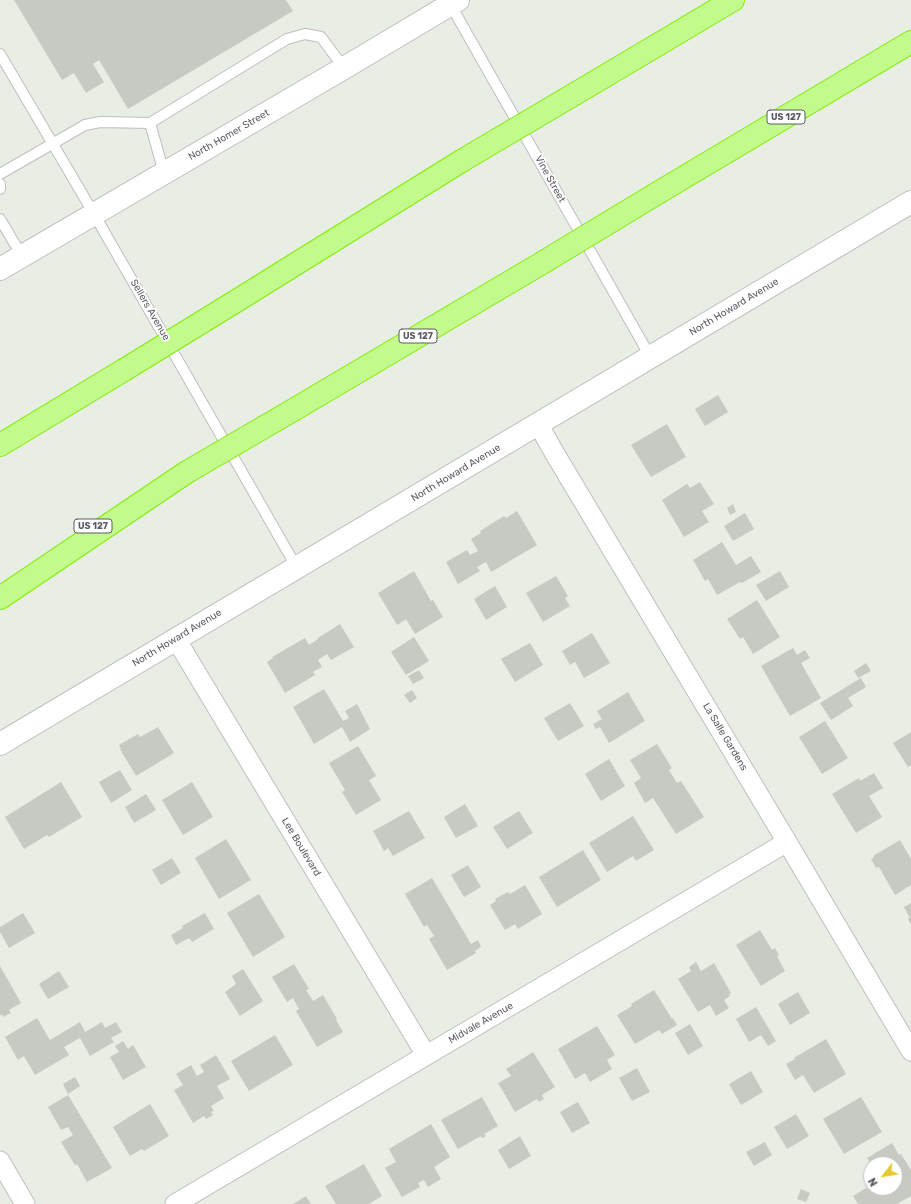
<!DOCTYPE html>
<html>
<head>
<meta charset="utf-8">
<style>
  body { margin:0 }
  #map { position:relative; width:911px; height:1204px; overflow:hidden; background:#e8eee3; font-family:Rubik,sans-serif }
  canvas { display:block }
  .north { position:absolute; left:863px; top:1156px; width:40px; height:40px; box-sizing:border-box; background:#fff; border:1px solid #bfbdc1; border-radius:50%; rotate:239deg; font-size:11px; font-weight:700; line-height:16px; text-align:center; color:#5e5b63 }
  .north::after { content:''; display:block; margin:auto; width:14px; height:18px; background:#e6c930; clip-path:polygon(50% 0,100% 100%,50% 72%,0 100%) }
</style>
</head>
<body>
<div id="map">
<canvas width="911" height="1204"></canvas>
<div class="north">N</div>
</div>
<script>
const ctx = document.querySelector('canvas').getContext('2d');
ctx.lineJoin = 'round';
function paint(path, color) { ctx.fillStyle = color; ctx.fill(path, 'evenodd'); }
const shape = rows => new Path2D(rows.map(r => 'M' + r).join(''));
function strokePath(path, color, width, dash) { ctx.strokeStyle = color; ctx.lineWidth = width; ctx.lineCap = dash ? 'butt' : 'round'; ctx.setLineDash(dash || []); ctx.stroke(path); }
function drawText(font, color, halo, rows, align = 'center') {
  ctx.font = font + ' Rubik,sans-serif'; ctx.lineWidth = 3.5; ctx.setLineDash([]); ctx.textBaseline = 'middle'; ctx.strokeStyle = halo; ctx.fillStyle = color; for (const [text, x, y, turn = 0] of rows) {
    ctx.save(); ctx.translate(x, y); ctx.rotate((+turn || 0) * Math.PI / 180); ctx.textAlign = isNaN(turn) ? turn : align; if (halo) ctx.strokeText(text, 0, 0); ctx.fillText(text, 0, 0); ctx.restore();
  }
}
paint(shape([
  [14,0,286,0,293,11,128,109,99,60,93,64,104,82,86,93,74,73,62,80],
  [718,395,728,412,705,426,695,409],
  [667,424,686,457,651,477,631,445],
  [700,482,714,504,702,511,709,522,684,537,662,500,687,484,690,488],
  [733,504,736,512,730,515,727,508],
  [517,511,537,545,491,572,486,562,477,567,480,571,458,584,446,562,467,550,470,555,478,551,471,539,481,533,480,531,504,516,506,518],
  [745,513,754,529,733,541,724,526],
  [722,542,736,565,751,556,761,572,742,583,740,582,717,595,708,579,705,581,693,560],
  [414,571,431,601,433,600,443,617,415,634,406,619,397,625,378,593],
  [780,571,789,587,766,601,756,585],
  [556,576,568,596,565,598,570,606,543,622,526,593],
  [495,586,507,607,486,620,474,599],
  [757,600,780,637,753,654,743,637,740,639,727,619],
  [340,624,354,647,331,660,327,654,318,660,322,667,313,672,315,675,285,693,267,662,273,658,272,657,305,638,309,645,318,639,318,638],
  [592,633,610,663,584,678,575,662,570,665,562,651],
  [414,637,429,661,406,675,391,652],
  [530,643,543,665,515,682,501,659],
  [793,648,797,655,805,650,810,658,801,663,821,698,790,716,761,666],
  [866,663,871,671,858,678,854,671],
  [419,670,424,678,413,684,408,676],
  [861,678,866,687,848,698,853,706,831,720,820,703],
  [324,689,343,721,349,718,345,711,357,704,370,729,350,742,342,727,314,744,293,707],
  [412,690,417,698,410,703,404,695],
  [628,692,645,721,609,743,600,727,596,729,593,724,602,719,597,711],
  [570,703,584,726,558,741,544,718],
  [825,721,848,758,822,774,799,737],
  [158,727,174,753,136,776,120,749,121,749,119,745,138,734,140,737],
  [911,732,911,765,908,767,893,743],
  [657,744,672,768,669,770,677,783,681,781,704,817,676,834,653,798,645,803,634,783,641,778,630,760],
  [358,746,376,776,369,780,381,800,356,815,342,792,345,790,329,763],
  [609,759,625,786,601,801,585,774],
  [120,770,132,790,111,803,99,782],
  [874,773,883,788,869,796,882,817,856,833,832,794,859,778,860,781],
  [61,782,82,817,49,837,47,835,24,849,5,817],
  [192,782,213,817,183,835,162,800],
  [146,794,156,810,134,823,125,807],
  [465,804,478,826,456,838,444,817],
  [409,811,425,838,393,856,388,848,384,851,373,831],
  [519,811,533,833,507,849,493,827],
  [633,816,654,850,636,861,633,856,607,872,589,843],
  [226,839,251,880,219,899,195,858],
  [900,840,911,859,911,885,895,895,879,867,876,868,871,859,874,858,873,856],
  [583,850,601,880,557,907,539,877],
  [172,858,181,873,161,885,152,870],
  [468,865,481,887,464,897,451,875],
  [432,878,471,944,478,940,481,947,475,951,476,953,447,970,429,939,434,936,427,925,424,927,405,894],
  [525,885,542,914,518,929,515,924,505,930,490,905,496,901,495,899,508,892,510,894],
  [259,894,285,937,253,957,227,913],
  [911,903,911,925,908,919,910,918,904,907],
  [23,913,35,933,9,948,0,932,0,927],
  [205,913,214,929,192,942,189,938,176,945,171,935,183,928,182,926],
  [760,930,772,950,775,948,779,955,777,956,785,971,761,986,736,945],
  [696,962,701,971,714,963,731,993,729,995,730,996,724,1000,729,1008,716,1016,710,1005,698,1012,678,979,691,971,689,967],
  [294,964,309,989,306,990,313,1001,323,995,337,1019,336,1020,343,1032,317,1047,296,1011,299,1009,293,998,287,1002,272,977],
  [0,966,21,1003,9,1010,11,1013,3,1017,2,1014,0,1016],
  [243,969,263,1001,240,1016,225,992,236,984,232,976],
  [59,971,69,987,48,999,39,984],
  [654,990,672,1019,673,1018,677,1025,662,1034,659,1030,635,1044,617,1015,632,1006,631,1004],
  [798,992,810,1013,790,1025,778,1004],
  [756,1007,776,1041,768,1046,761,1035,749,1042,736,1019],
  [37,1018,50,1040,80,1022,85,1032,102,1022,105,1028,116,1022,122,1032,111,1038,114,1042,90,1056,80,1038,64,1047,69,1055,35,1075,24,1056,18,1060,5,1037],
  [690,1024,703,1046,688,1055,675,1033],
  [597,1026,615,1055,607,1060,612,1069,590,1082,585,1073,575,1079,558,1049],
  [275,1035,293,1065,249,1091,231,1061],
  [826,1039,846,1074,814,1093,803,1075,795,1080,786,1064,795,1059,794,1058],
  [123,1041,128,1049,133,1045,146,1067,123,1080,110,1057,119,1052,115,1046],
  [533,1052,555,1087,542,1095,544,1099,539,1102,537,1099,515,1112,498,1083,511,1076,506,1069],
  [216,1055,230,1079,217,1086,224,1098,211,1106,214,1111,211,1112,213,1115,206,1119,204,1116,193,1123,174,1090,183,1085,176,1074,191,1065,197,1076,204,1072,200,1065],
  [637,1068,650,1092,632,1101,619,1078],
  [751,1071,763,1092,741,1105,729,1084],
  [75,1077,80,1086,68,1094,63,1084],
  [68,1095,112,1168,87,1182,77,1164,75,1165,61,1142,73,1135,68,1127,61,1130,48,1107],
  [482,1097,498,1126,484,1134,486,1136,482,1138,481,1136,458,1149,441,1120],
  [861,1097,882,1132,844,1154,823,1119],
  [578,1102,590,1123,572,1133,560,1112],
  [150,1104,169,1136,144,1151,142,1149,130,1156,113,1127],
  [796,1114,809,1136,787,1149,774,1127],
  [431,1124,450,1157,434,1167,441,1179,428,1187,424,1180,418,1183,420,1187,402,1197,385,1168,396,1162,389,1149],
  [520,1136,531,1156,509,1169,498,1150],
  [765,1142,772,1155,754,1166,746,1152],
  [892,1143,899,1155,901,1154,911,1170,911,1196,897,1204,858,1204,853,1196,871,1185,871,1188,895,1188,895,1164,871,1164,867,1158],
  [364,1164,382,1196,369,1204,336,1204,325,1186],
  [801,1189,810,1193,806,1202,797,1199],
  [306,1196,311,1204,293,1204]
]), '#c7cac2');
const service = shape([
  [449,2,651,358],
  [0,54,94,214,297,568],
  [164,173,150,123,287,39,305,34,321,37,344,68],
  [0,174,85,125,100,122,150,123],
  [0,184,0,189],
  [0,219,22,256]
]);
const minor = shape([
  [538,424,555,454,787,842,911,1051],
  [176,639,426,1055],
  [0,1161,25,1204],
  [175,1204,787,842]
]);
const tertiary = shape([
  [0,269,344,68,458,0],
  [0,744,911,202]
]);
const motorway = shape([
  [595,82,733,0],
  [661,191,911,42],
  [233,303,463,160],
  [295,409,542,263],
  [0,445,124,370],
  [0,598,187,472]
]);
strokePath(service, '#c0bdc4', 12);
strokePath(minor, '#c0bdc4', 21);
strokePath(tertiary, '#c0bdc4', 24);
strokePath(motorway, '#83ec04', 24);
strokePath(service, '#fff', 10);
strokePath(minor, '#fff', 19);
strokePath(tertiary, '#fff', 22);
strokePath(motorway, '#c2fb8c', 22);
const motorwayBridge = shape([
  [463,160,595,82],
  [542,263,661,191],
  [124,370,233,303],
  [187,472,295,409]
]);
strokePath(motorwayBridge, '#83ec04', 24, []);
strokePath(motorwayBridge, '#c2fb8c', 22);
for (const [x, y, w] of [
  [786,117,38],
  [418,336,38],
  [93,526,38]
]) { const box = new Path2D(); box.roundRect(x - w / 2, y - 7, w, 14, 3); ctx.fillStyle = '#fff'; ctx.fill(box); strokePath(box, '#5e5b63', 1); }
drawText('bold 9px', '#5e5b63', null, [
  ["US 127",786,117],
  ["US 127",418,336],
  ["US 127",93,526]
]);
drawText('10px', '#5e5b63', '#fff', [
  ["North Homer Street",229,135,-30],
  ["Vine Street",550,179,61],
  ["North Howard Avenue",734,307,-31],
  ["Sellers Avenue",150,310,60],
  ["North Howard Avenue",456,473,-31],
  ["North Howard Avenue",177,638,-31],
  ["La Salle Gardens",725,737,59],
  ["Lee Boulevard",301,847,59],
  ["Midvale Avenue",481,1023,-30]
]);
</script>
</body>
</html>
